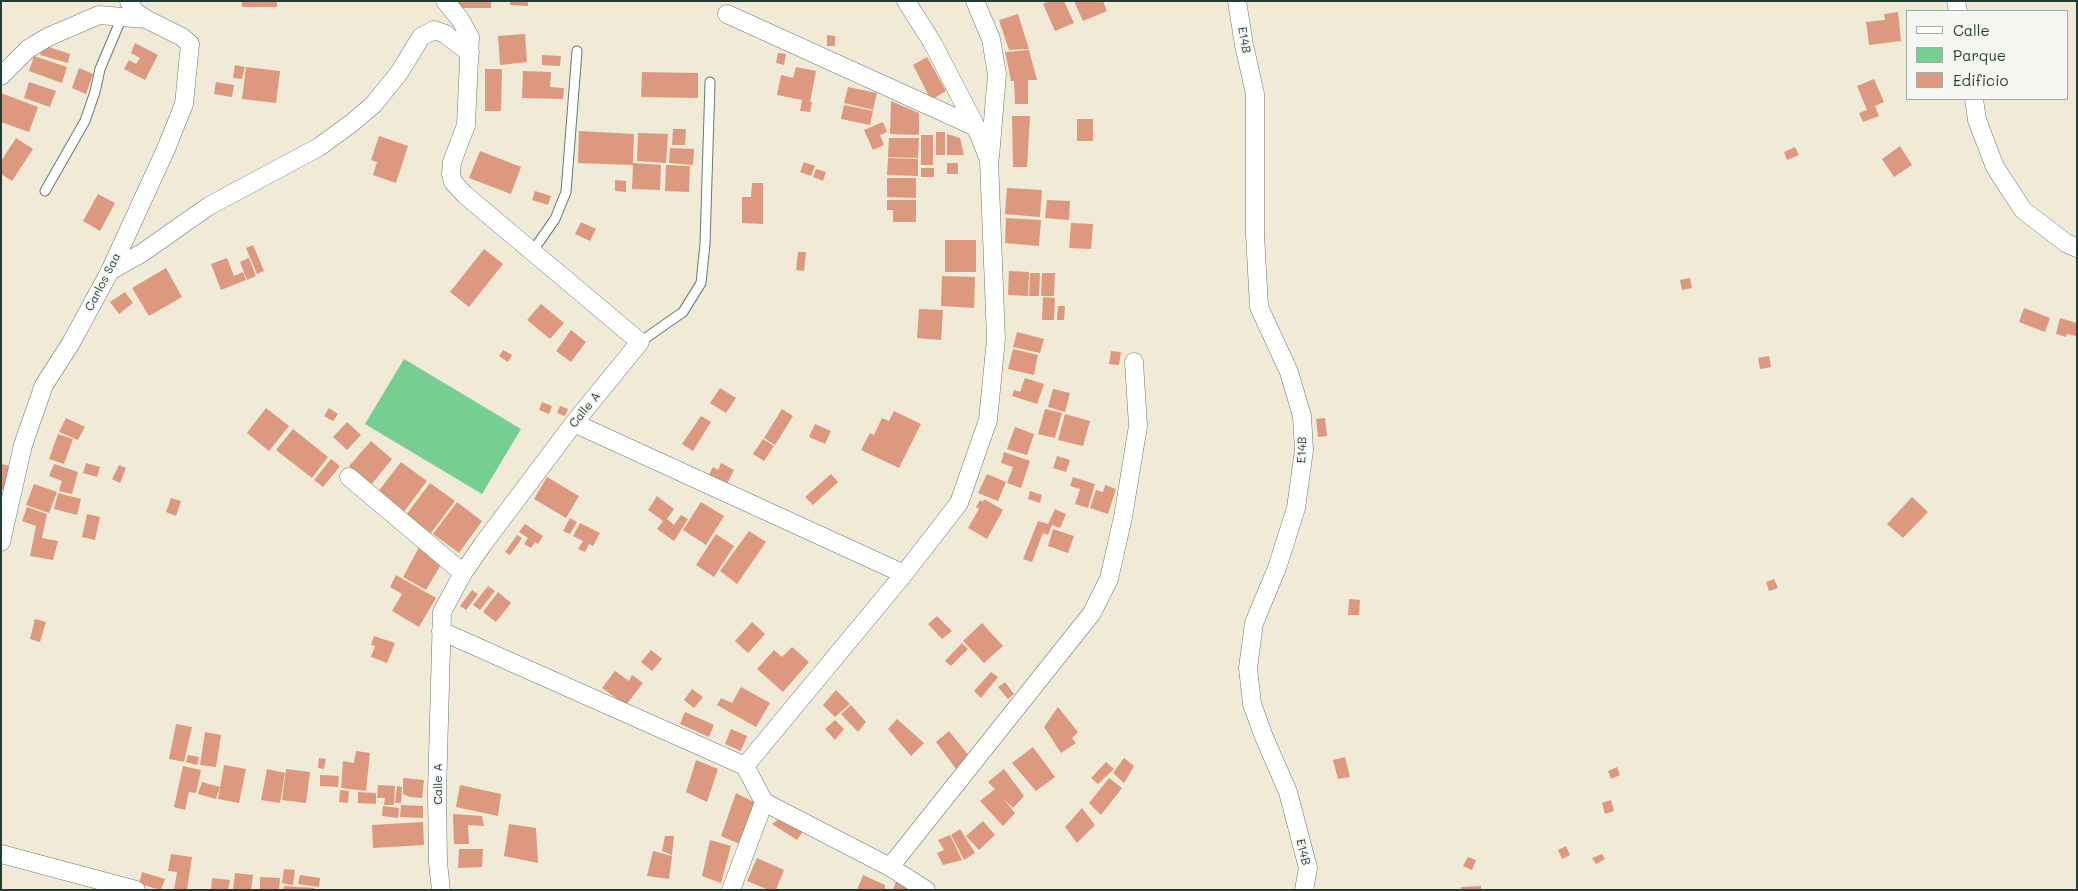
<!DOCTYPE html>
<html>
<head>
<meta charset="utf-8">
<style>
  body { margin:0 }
  #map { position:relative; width:2078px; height:891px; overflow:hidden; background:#f0ead7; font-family:Mali,sans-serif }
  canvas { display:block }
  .frame { position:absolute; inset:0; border:2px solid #1f3d34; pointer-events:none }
  .legend { position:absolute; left:1906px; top:10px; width:162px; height:90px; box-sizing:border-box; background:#f6f6f2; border:1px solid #a0aca6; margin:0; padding:6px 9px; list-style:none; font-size:15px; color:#1f3d34 }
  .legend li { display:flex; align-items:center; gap:10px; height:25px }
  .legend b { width:25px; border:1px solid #a0aca6 }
</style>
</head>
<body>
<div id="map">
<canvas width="2078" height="891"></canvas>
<div class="frame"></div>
<ul class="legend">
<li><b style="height:6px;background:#fff"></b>Calle</li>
<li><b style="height:14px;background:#76ce93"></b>Parque</li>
<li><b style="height:14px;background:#dd997f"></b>Edificio</li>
</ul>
</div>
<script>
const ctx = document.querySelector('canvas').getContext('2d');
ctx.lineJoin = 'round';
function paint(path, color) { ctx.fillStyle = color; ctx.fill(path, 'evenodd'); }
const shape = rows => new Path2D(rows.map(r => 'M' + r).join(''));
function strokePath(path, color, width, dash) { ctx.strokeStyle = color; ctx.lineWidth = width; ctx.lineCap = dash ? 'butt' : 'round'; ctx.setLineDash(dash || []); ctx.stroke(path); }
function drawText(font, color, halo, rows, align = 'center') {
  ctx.font = font + ' Mali,sans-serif'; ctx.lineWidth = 4; ctx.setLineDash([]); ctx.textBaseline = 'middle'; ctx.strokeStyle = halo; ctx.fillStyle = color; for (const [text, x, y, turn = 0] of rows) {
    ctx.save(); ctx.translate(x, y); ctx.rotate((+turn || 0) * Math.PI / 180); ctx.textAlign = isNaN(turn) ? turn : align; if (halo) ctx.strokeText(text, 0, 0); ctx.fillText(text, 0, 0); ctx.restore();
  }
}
paint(shape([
  [404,359,521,429,482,494,365,424]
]), '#76ce93');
paint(shape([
  [242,1,277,1,277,7,242,7],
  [459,1,491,1,491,8,459,8],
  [510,1,528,1,528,6,510,5],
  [1050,1,1064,1,1074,23,1055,31,1043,4],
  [1074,1,1103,1,1107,11,1083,21],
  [1898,12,1901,41,1869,45,1866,22,1885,20,1884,14],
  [1018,14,1029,49,1009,50,999,20],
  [525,34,527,62,500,65,498,36],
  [827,35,835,36,835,46,827,46],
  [135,43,158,55,145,80,124,69,129,60,136,64,140,58,131,53],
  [43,45,70,54,68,63,40,55],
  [1029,50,1037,80,1028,80,1028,104,1015,104,1014,81,1011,81,1005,52],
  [778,53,786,54,784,65,776,63],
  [542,55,561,56,560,66,542,65],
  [34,56,67,67,62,83,29,71],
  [927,57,946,91,931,100,913,65],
  [235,65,245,67,242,79,233,78],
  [246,67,280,71,276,103,242,99],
  [796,67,816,71,810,102,812,102,810,112,800,111,802,100,777,95,781,75,793,78],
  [79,68,93,74,86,94,72,88],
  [485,69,502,69,501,111,485,111],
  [523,71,551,72,550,87,564,88,563,99,522,98],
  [642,72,698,73,698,98,641,97],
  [1874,79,1884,102,1875,106,1879,116,1863,122,1859,113,1867,110,1857,86],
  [29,82,56,91,50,107,24,98],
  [216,82,234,85,232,97,214,94],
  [848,87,877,93,873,110,844,103],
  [1,93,38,107,29,132,1,122],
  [891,101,919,113,919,135,890,134],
  [844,105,873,111,870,125,841,119],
  [1012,116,1030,116,1027,167,1013,167],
  [1077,119,1093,119,1093,141,1077,141],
  [883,122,887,132,880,135,884,145,873,150,864,130],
  [673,129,686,129,685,145,672,145],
  [579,131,634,134,633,163,661,165,660,190,632,189,633,165,578,163],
  [936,132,945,132,945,155,936,155],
  [638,133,668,134,666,163,637,161],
  [947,134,960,138,964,155,947,155],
  [921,135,933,135,933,165,921,165],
  [379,136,408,146,396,183,373,175,377,162,371,160],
  [16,138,33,149,12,181,1,174,1,161],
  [889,138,919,138,918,158,888,157],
  [1900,146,1912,165,1894,177,1882,159],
  [1795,147,1799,155,1787,160,1784,152],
  [670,148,694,149,693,165,669,163],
  [480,151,521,167,511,194,469,178],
  [888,158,918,159,918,176,887,175],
  [804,162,815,166,811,176,800,172],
  [947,163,958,163,958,174,947,174],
  [666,165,690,166,689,192,665,191],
  [921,168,934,168,934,177,921,177],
  [816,169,826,172,823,181,813,177],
  [887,178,916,178,916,198,887,197],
  [615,180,626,181,626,192,615,191],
  [752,183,763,183,763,224,742,223,742,197,751,197],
  [1007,188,1042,190,1040,217,1005,214],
  [535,191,551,196,548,205,532,200],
  [98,194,115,203,100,231,83,221],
  [887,200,916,200,916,222,893,222,893,210,887,210],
  [1047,200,1070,201,1069,220,1045,218],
  [1006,218,1041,220,1039,246,1005,243],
  [581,222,596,229,590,241,575,234],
  [1071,223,1093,224,1091,249,1069,248],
  [945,240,976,240,976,272,945,272],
  [253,245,264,271,257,274,246,248],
  [484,249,503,264,469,307,450,292],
  [798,252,806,252,804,271,796,270],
  [227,258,234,276,243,272,246,280,221,290,211,264],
  [249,258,256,276,247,280,240,262],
  [166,268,182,297,149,316,132,288],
  [1009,271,1029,272,1028,296,1008,295],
  [1030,273,1040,273,1039,296,1029,296],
  [1042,273,1055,273,1054,296,1041,296],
  [942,276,975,277,974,308,941,306],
  [1690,278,1692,288,1682,290,1680,280],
  [125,292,133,303,119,314,110,302],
  [1043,297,1055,298,1054,320,1042,320],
  [541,304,564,323,550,339,527,320],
  [1058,306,1065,306,1064,320,1057,320],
  [2024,308,2050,318,2045,332,2019,322],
  [919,309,943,310,941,340,917,338],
  [2060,318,2077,323,2076,336,2067,334,2066,337,2056,334],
  [571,330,586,342,571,362,556,351],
  [1017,332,1044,339,1040,353,1013,347],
  [1013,349,1038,355,1034,375,1008,369],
  [503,350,512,355,508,362,499,356],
  [1111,351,1121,352,1119,365,1109,364],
  [1769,356,1771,367,1760,369,1758,358],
  [1025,378,1044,384,1037,404,1012,396,1014,390,1020,392],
  [720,388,736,398,726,413,710,403],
  [1053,389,1070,393,1065,412,1048,407],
  [542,402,552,406,549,414,539,410],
  [560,406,568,409,565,416,557,413],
  [266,408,289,426,269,451,247,433],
  [329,408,338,414,333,421,324,416],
  [782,409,793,416,775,445,764,438],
  [1045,409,1062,413,1055,438,1038,434],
  [894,411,921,424,899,468,861,450,870,433,874,435,882,418,889,421],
  [1065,414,1090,421,1083,446,1058,440],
  [701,416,711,422,693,451,682,444],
  [66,418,85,427,78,440,59,432],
  [1325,418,1327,436,1318,437,1316,419],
  [347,422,361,435,347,450,333,437],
  [815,424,831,431,825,444,809,437],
  [1015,427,1034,434,1027,455,1007,449],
  [293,429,328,457,312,478,276,450],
  [58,434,73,439,64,464,49,459],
  [763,439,774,446,764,461,753,454],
  [371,441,392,459,371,485,349,466],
  [1004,452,1030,461,1021,488,1007,483,1013,467,1001,463],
  [1057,456,1070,460,1066,472,1053,468],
  [331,459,340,466,323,487,314,480],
  [401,462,427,481,403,513,377,493],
  [86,463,100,467,97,477,83,473],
  [721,463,734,470,726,486,707,478,713,467,718,470],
  [1,464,10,466,4,490,1,489],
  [54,464,78,472,72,494,59,491,62,481,49,476],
  [119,465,126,468,120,483,112,479],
  [831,474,838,482,813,505,805,497],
  [987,474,1006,482,998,501,978,493],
  [547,477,579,496,566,518,534,499],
  [1073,477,1095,484,1088,508,1075,504,1080,489,1070,486],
  [430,483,455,501,431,533,406,515],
  [34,484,57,492,49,513,26,505],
  [1105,485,1116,489,1108,514,1090,508,1096,490,1103,492],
  [1030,491,1042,495,1040,503,1028,499],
  [58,493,81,499,77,515,54,509],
  [657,496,674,509,667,519,674,525,681,515,688,519,674,541,657,529,663,521,648,510],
  [1912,497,1928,512,1903,538,1887,524],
  [171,498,181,501,176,516,166,512],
  [984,499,1003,510,987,539,968,528,979,509,976,507,980,500,983,502],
  [457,502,482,521,459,553,433,534],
  [701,502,724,516,706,545,683,530],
  [27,507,47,514,42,538,58,541,53,560,30,556,36,526,22,521],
  [1055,509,1066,514,1060,528,1052,525,1048,535,1043,533,1032,562,1023,559,1038,521,1048,524],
  [87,514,100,517,95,540,82,537],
  [570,518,577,522,570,534,563,531],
  [580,523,600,533,593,546,589,544,585,552,578,549,583,541,573,536],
  [525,524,543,536,538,544,535,542,531,548,524,544,528,538,519,532],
  [1053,529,1074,536,1068,553,1048,546],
  [749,531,766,542,737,584,720,571],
  [716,534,734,546,714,577,696,565],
  [517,535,522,538,510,555,505,552],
  [419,547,443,561,426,590,403,577],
  [396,575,436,598,419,627,392,611,402,594,390,587],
  [1774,579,1778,588,1769,591,1766,582],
  [488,586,495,591,480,610,473,605],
  [472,590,478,594,466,610,460,606],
  [498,592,511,603,496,622,483,612],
  [1349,599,1360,600,1359,615,1348,615],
  [937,616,952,631,942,639,928,624],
  [35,619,46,622,40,642,30,639],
  [752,622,765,634,748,653,735,641],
  [982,623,1003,646,984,663,963,641],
  [374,636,395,643,387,663,371,657,375,646,371,645],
  [962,643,968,649,951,666,945,661],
  [792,647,809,662,783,692,757,669,774,650,782,657],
  [651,650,662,659,652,671,641,662],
  [615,671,629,681,632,675,643,683,626,705,602,688],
  [991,672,998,677,981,698,974,691],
  [1005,682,1014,694,1008,699,998,687],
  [741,687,770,703,756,727,717,705,721,698,732,703],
  [692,689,703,697,694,708,684,700],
  [836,690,850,704,835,717,823,705],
  [851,705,866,722,858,732,841,714],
  [1058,707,1078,732,1072,738,1076,743,1061,753,1044,727],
  [685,712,714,725,709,737,680,724],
  [897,719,924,743,911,756,888,729],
  [835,720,844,729,835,740,825,729],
  [176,724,192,727,184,762,169,759],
  [731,729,747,736,741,751,725,744],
  [949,731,970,757,956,769,936,742],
  [205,732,221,735,216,767,200,765],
  [1033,747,1055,777,1036,791,1012,763],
  [356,751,370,753,366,791,341,788,343,761,354,763],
  [188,755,199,757,197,765,186,762],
  [1345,757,1350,777,1338,779,1333,760],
  [319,758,326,759,324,769,318,768],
  [1124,758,1134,766,1124,783,1113,773],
  [696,760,718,769,707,802,686,792],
  [1106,762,1114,769,1098,784,1091,778],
  [224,765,246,769,239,803,218,799],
  [183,766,201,770,196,793,189,792,185,810,174,807],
  [1617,767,1620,775,1611,779,1608,771],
  [267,769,285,773,280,803,261,800],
  [286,769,310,772,306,803,282,800],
  [1004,769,1024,796,1013,808,1003,798,1015,813,1003,826,980,801,995,789,988,782],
  [320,775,339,776,338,787,320,786],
  [403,778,424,780,422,798,410,797,403,794],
  [1109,778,1122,788,1101,815,1089,803],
  [202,782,220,787,216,799,198,794],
  [378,785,395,786,394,805,384,805,385,798,377,798],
  [460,785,501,794,498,816,456,807],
  [397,786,402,787,401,803,395,803],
  [340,790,349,791,348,803,339,802],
  [358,792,376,793,376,804,358,803],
  [736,793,760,805,744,846,721,836],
  [1611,800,1614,811,1605,814,1602,803],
  [401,805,423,806,423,818,400,817],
  [383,806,399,808,398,818,382,816],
  [1082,808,1095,825,1077,843,1065,827],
  [453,814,482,816,484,826,468,825,469,844,454,844],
  [783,816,806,827,797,840,772,824],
  [983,821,995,835,979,850,966,836],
  [423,822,424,845,373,848,372,825],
  [509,824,536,828,538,863,504,856],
  [960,829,975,853,964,860,951,835],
  [950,835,962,860,943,865,937,853,944,850,938,840],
  [665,836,674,836,672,855,662,851],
  [710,840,731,846,721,883,702,876],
  [1566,846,1570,855,1562,859,1558,850],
  [459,849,483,849,482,867,458,868],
  [653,851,672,856,669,879,647,876],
  [171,854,192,857,187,890,174,890,177,872,168,871],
  [1602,854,1605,859,1596,864,1592,858],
  [1468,857,1476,860,1472,870,1463,866],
  [757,858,784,870,776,890,769,890,747,881],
  [284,869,295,870,293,885,282,883],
  [142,872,165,879,161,890,139,884],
  [235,873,253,875,251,890,233,890],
  [899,873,920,890,893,890],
  [300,875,320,878,319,887,298,884],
  [863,875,885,885,885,890,857,890],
  [260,877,280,878,279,890,260,890],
  [212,878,230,880,228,890,211,890],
  [284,886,314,888,314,890,283,890],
  [1481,886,1481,890,1461,890,1461,887]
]), '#dd997f');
const service = shape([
  [45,191,85,121,95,92,100,69,122,17],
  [532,252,555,219,566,192,577,51],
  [640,342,683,312,701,283,705,244,710,82]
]);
const minor = shape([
  [975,1,991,39,997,74,990,157],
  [1237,1,1244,45,1255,94,1255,234,1259,307,1289,372,1302,416,1304,450,1296,508,1277,568,1254,623,1248,668,1252,704,1264,737,1288,792,1308,868,1304,890],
  [1956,1,1958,11],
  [727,14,976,127],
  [1,76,28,49,48,37,99,15,146,19],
  [1974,99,1977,120,1995,167,2023,210,2066,243,2077,248],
  [110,271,142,253,209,206,319,147,353,122,374,104,399,73,421,37,434,30,445,34,470,53],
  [574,423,904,574],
  [349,477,463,573],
  [1,542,23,445,44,385,71,343,110,271,166,149,184,104,190,44,182,37,146,19,134,11,129,1],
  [441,631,745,766,764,802,890,867,926,890],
  [745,766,904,574,959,503,988,420,996,339,989,160,976,127,932,42,906,1],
  [1,854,136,890],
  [890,867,1092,613,1109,579,1123,517,1138,426,1134,362],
  [441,890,438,863,437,793,442,612,463,573,483,544,574,423,640,342,465,195,453,182,451,174,452,162,466,125,470,37,460,19,445,1],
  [731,890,764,802]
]);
strokePath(service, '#687a6d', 11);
strokePath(minor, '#687a6d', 19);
strokePath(service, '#fff', 9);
strokePath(minor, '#fff', 18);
drawText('12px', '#1f3d34', '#f6f6f2', [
  ["E14B",1244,40,80],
  ["Carlos Saa",103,282,-63],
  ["Calle A",585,410,-51],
  ["E14B",1302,450,-88],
  ["Calle A",438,784,-90],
  ["E14B",1303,852,76]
]);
</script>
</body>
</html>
